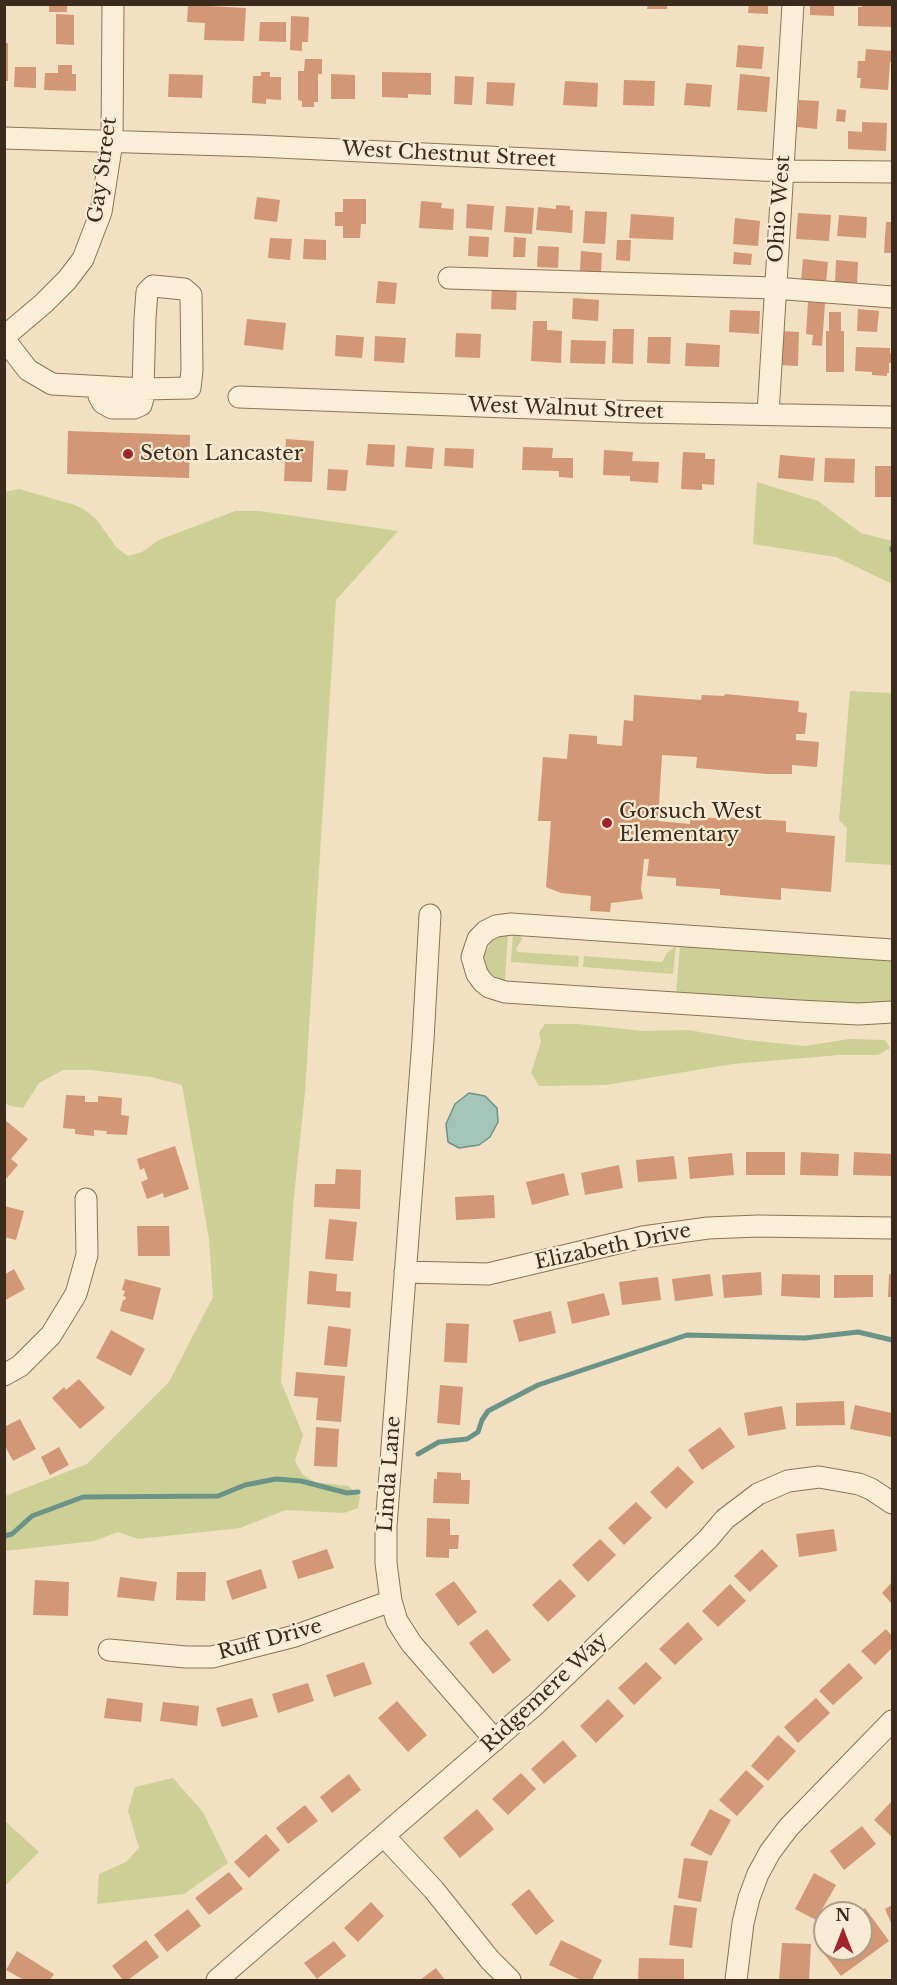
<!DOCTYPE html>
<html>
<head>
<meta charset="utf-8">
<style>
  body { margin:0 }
  #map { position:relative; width:897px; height:1985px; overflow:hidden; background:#f1e0c2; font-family:"Libre Baskerville",serif }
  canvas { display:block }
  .frame { position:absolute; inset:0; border:6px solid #3c2a1d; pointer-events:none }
  .north { position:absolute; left:813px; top:1901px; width:60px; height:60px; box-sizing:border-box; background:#f8ebd3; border:2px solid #ad9e8a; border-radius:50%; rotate:0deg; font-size:16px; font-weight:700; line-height:24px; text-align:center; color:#3c2a1d }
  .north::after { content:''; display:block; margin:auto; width:21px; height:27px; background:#a1232b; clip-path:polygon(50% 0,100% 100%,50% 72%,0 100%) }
</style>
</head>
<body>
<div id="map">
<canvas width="897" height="1985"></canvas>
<div class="frame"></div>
<div class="north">N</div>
</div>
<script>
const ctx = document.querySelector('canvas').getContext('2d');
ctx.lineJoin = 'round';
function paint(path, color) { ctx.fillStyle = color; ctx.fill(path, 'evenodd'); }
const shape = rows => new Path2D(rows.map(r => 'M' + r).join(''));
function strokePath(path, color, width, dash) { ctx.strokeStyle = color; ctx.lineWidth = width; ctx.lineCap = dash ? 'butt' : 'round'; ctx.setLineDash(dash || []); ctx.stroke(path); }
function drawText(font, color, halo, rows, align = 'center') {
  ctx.font = font + ' "Libre Baskerville",serif'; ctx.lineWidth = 4.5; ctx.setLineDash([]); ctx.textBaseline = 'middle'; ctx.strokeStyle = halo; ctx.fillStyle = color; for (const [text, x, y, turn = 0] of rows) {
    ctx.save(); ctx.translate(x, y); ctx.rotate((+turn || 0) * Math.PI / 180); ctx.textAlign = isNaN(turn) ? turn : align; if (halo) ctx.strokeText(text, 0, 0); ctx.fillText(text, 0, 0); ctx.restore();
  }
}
paint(shape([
  [757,482,818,501,861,533,892,541,892,584,836,557,753,544],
  [19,489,75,505,85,510,96,519,117,548,128,556,142,552,159,540,235,511,260,511,398,531,336,600,305,1092,294,1196,281,1382,303,1435,295,1461,302,1474,315,1482,348,1486,360,1496,358,1508,344,1513,286,1510,240,1528,138,1539,118,1532,94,1541,5,1551,5,1496,87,1464,169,1382,213,1297,209,1239,182,1085,151,1077,91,1070,63,1070,39,1083,23,1108,10,1106,5,1103,4,492],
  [850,691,890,693,892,696,892,870,892,865,845,862,847,828,839,820],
  [508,933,505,980,499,980,486,968,484,956,492,940,496,937],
  [513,934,521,936,522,939,516,949,518,952,579,956,578,967,511,962],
  [676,946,673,974,583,967,584,956,662,962,667,953],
  [680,946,892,961,892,1003,867,1006,676,994],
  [545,1024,578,1024,643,1031,688,1030,747,1040,805,1046,849,1039,885,1040,890,1048,878,1055,839,1055,733,1064,606,1085,539,1086,531,1073,541,1042,539,1033],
  [173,1778,203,1812,228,1863,184,1894,97,1904,99,1874,126,1862,139,1848,128,1811,135,1787],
  [5,1821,39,1852,7,1884,4,1884]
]), '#cdd095');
const water = shape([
  [469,1093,485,1096,497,1108,498,1122,490,1137,479,1145,459,1148,448,1142,446,1124,455,1104,469,1093]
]);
paint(water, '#a5c4b9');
strokePath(water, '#6b9387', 1.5);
strokePath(shape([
  [892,548,892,550],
  [418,1454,439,1442,467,1439,478,1432,482,1420,488,1411,538,1385,687,1335,805,1338,858,1332,892,1340],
  [4,1536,12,1534,32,1516,83,1497,218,1496,245,1485,276,1479,301,1481,347,1493,358,1492]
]), '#6b9387', 5);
paint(shape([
  [49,4,67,4,67,12,49,12],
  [648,4,667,4,667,9,647,9],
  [749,4,768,4,768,14,748,13],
  [810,4,834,4,834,16,810,15],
  [863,4,892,4,892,27,858,26,858,7,862,7],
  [188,5,246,8,244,41,204,40,205,23,187,22],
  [56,14,74,15,74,45,56,44],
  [291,16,309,17,308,42,302,42,302,51,290,50],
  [260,22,286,22,286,42,259,41],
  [4,43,8,43,8,81,4,81],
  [738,45,764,47,762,69,736,67],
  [866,49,892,51,892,62,890,62,888,90,860,88,861,78,857,78,858,61,865,61],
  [305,59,322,59,322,74,318,74,318,102,314,102,314,107,302,107,302,101,298,100,298,71,304,71],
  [58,65,72,65,72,74,76,74,76,91,44,90,45,73,58,73],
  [15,67,36,67,36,88,14,87],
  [261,72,270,72,270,77,281,77,281,100,266,99,266,104,252,103,253,76,261,76],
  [382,72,431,73,431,95,408,94,408,98,382,97],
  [169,74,203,75,202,98,168,97],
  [331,74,355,75,355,99,331,99],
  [740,74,770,77,767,112,737,110],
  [455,76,474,77,472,105,454,104],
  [624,80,655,81,654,106,623,105],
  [565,81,598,83,597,107,563,105],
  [487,82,515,83,513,106,486,104],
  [686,83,712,85,710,107,684,105],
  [799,100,819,101,817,129,797,127],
  [837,109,846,110,845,122,836,121],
  [862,122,887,123,886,151,848,149,848,131,862,132],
  [257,197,280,200,277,222,254,219],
  [343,199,366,199,366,224,361,224,360,238,343,238,343,226,335,226,335,212,343,212],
  [421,201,442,203,441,208,454,209,453,230,419,228],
  [467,204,494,206,492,230,466,228],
  [556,205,570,206,570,210,573,210,572,233,536,230,538,207,556,209],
  [506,206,534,208,532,234,504,232],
  [585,211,607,212,605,244,583,243],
  [798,213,831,215,829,241,796,239],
  [631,214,674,217,673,240,629,238],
  [839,215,867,217,866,238,837,236],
  [735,218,760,221,758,246,733,244],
  [886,222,892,222,892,253,884,253],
  [469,236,489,237,488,257,468,256],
  [514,237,526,238,525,257,513,257],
  [270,238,292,239,290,260,268,258],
  [304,239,326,240,326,260,303,259],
  [617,240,631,240,630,261,616,260],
  [538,246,559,247,558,268,537,267],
  [581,251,602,253,601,272,580,271],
  [734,252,752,254,751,265,733,264],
  [803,259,828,262,826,283,801,281],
  [836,260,858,262,857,285,835,284],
  [378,281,397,283,395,304,376,303],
  [492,285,517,286,516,310,491,309],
  [573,298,599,300,598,321,572,319],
  [808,302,825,303,822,346,812,345,813,335,806,334],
  [858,309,879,311,877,332,857,331],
  [730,310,760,311,759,334,729,332],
  [829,312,841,312,841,331,844,331,844,372,826,372,826,331,829,331],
  [247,319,286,323,283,350,244,345],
  [533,321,547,321,547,330,562,331,561,363,531,361],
  [613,329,634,329,633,364,612,363],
  [780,331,799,332,798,366,779,365],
  [456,333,481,334,480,358,455,357],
  [336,335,364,337,362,358,335,356],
  [375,336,406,338,404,363,374,361],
  [648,337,671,337,670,364,647,363],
  [571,340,606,341,605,364,570,363],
  [686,343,720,345,719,367,685,366],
  [856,347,890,348,890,353,892,354,892,363,889,363,889,373,887,373,887,376,872,375,872,372,855,371],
  [68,431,190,435,189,478,67,474],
  [286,439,314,441,312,482,284,481],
  [368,444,395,445,394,467,366,465],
  [407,446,434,448,432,469,405,467],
  [523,447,553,448,552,458,573,458,573,478,559,477,559,471,522,470],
  [445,448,474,449,473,468,444,466],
  [604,450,633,452,632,461,659,462,658,483,630,481,630,476,603,475],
  [683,452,705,453,705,459,715,459,714,485,702,484,702,490,681,489],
  [780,455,815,458,813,481,778,478],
  [825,458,855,459,854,483,824,482],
  [875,466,892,466,892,497,875,497],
  [328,469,348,470,346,491,327,490],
  [725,694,799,701,798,712,807,713,805,734,796,734,796,740,819,742,817,767,792,765,792,774,767,774,696,768,697,757,662,755,658,821,690,824,690,819,700,820,700,817,725,819,725,817,786,821,786,832,835,836,831,892,781,888,781,900,720,895,720,889,676,886,676,878,647,876,649,859,644,859,641,889,643,899,611,903,610,912,590,911,591,896,561,893,546,887,551,821,538,821,543,757,567,759,569,734,597,736,597,744,622,746,624,720,633,721,634,695,701,700,702,695,724,696],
  [66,1095,85,1096,85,1102,98,1102,98,1096,122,1098,121,1115,129,1116,127,1135,106,1134,107,1131,94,1130,94,1136,75,1134,75,1129,63,1128],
  [4,1119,28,1139,11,1159,18,1165,6,1179,4,1177],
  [175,1146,189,1189,164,1198,163,1193,147,1199,141,1182,148,1179,144,1168,140,1170,137,1159],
  [746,1152,785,1152,785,1175,746,1175],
  [801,1152,839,1154,838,1176,800,1175],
  [854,1152,892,1154,892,1176,853,1175],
  [732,1153,734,1175,690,1179,688,1157],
  [674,1156,677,1179,638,1182,636,1160],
  [619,1165,623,1188,585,1195,581,1173],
  [336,1169,361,1170,360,1209,314,1207,315,1184,335,1184],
  [564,1173,569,1195,532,1205,526,1182],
  [494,1195,495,1218,456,1220,455,1197],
  [4,1206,24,1211,16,1240,4,1237],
  [329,1219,357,1222,353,1261,325,1259],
  [137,1226,169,1226,170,1256,138,1256],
  [14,1269,25,1289,4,1301,4,1275],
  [309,1271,337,1274,336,1291,351,1292,350,1308,307,1304],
  [761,1272,762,1295,724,1298,722,1275],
  [710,1274,713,1296,675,1301,672,1279],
  [782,1274,820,1275,820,1298,781,1296],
  [889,1274,892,1274,892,1297,888,1297],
  [834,1275,873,1275,873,1297,834,1298],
  [658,1277,661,1300,622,1305,619,1282],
  [125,1279,161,1288,153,1320,120,1311,123,1300,125,1300,126,1297,123,1296,125,1291,122,1290],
  [604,1293,610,1315,572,1324,567,1302],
  [551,1311,556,1333,519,1342,513,1320],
  [446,1323,469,1324,467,1363,444,1362],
  [328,1326,351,1329,347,1367,324,1365],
  [111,1330,145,1349,131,1376,96,1358],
  [296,1372,345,1376,341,1422,316,1420,318,1398,294,1396],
  [79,1379,105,1408,80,1429,52,1398,64,1387,66,1390],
  [440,1385,463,1387,460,1425,437,1423],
  [844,1401,845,1425,796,1426,796,1403],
  [855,1405,892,1413,892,1437,850,1429],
  [782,1406,786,1429,748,1436,744,1413],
  [20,1419,36,1449,13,1461,4,1444,4,1427],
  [316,1427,339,1429,337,1467,314,1466],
  [720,1427,735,1447,702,1470,688,1450],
  [59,1447,69,1465,50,1475,41,1457],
  [678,1466,694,1482,666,1509,650,1492],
  [437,1472,461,1473,461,1480,470,1480,469,1504,433,1503,434,1479,437,1479],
  [636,1502,652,1518,624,1545,608,1528],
  [427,1518,450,1519,450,1535,459,1535,458,1549,449,1549,449,1558,426,1557],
  [834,1529,837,1551,799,1557,796,1534],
  [600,1539,616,1555,588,1582,572,1565],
  [327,1549,334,1568,298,1579,292,1561],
  [762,1549,778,1566,750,1592,734,1576],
  [261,1569,267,1588,232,1600,226,1581],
  [177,1572,206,1572,205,1601,176,1600],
  [120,1577,157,1582,154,1601,117,1597],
  [560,1579,576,1596,548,1622,532,1605],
  [35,1580,69,1582,68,1616,33,1615],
  [454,1581,477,1612,458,1626,435,1594],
  [892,1582,892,1604,882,1593],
  [730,1584,746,1601,718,1627,702,1611],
  [688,1622,703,1639,675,1665,659,1649],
  [487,1629,511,1660,493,1674,469,1643],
  [886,1629,892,1636,892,1648,875,1665,861,1651],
  [364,1662,372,1684,334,1697,326,1675],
  [646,1662,662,1678,634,1705,618,1688],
  [849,1663,863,1678,833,1705,819,1691],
  [308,1683,314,1701,278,1713,272,1694],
  [107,1698,143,1703,141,1722,104,1718],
  [252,1698,258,1717,222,1727,216,1708],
  [816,1698,830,1713,798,1743,784,1727],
  [608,1699,624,1716,596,1743,580,1726],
  [397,1701,427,1735,408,1752,378,1718],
  [163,1702,199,1706,197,1726,160,1721],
  [778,1735,796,1751,768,1781,751,1766],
  [563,1740,577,1756,544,1784,531,1769],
  [746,1770,764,1786,737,1816,719,1800],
  [521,1773,536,1789,508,1815,492,1799],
  [349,1774,361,1790,332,1813,320,1797],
  [892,1801,892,1835,891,1836,874,1820],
  [305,1805,318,1821,288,1844,276,1828],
  [477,1809,494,1829,460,1858,443,1838],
  [710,1809,731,1820,711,1856,690,1845],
  [862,1826,876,1844,844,1870,830,1851],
  [266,1834,280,1850,249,1878,234,1862],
  [684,1858,708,1861,701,1902,678,1898],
  [229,1872,243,1889,209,1915,195,1898],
  [814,1873,836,1885,816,1920,795,1909],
  [529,1889,554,1921,536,1935,511,1904],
  [371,1902,384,1916,358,1942,344,1928],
  [674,1905,697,1908,692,1948,669,1945],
  [892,1905,892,1925,885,1909],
  [865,1908,889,1941,841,1976,816,1943,825,1937,825,1949,861,1949,861,1913,858,1913],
  [188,1909,201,1926,167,1952,154,1935],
  [146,1940,159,1957,128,1980,123,1980,112,1966],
  [561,1940,602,1960,592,1980,581,1980,549,1965],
  [334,1941,346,1956,317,1979,304,1963],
  [782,1943,811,1944,809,1980,779,1980],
  [17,1951,54,1974,50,1980,24,1980,6,1970],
  [639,1958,684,1959,684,1980,638,1980],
  [436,1968,445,1980,420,1980]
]), '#d29775');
const minor = shape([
  [4,138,257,146,782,171,892,172],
  [449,278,774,288,892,297],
  [4,337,44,303,67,280,83,259,101,212,112,142,113,4],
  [4,339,28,370,52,384,143,389,190,388,192,370,191,295,184,289,153,286,147,292,145,318,143,389,143,398,141,405,134,408,112,408,103,403,99,396,99,387],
  [239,397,640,412,892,417],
  [768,414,793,4],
  [430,915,423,1040,386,1526,386,1563,391,1601,397,1621,411,1643,495,1740],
  [892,950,511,924,496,926,486,931,478,939,472,957,477,974,483,982,489,987,505,992,799,1011,859,1014,892,1012],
  [405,1272,488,1274,643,1237,708,1228,758,1226,892,1228],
  [4,1375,20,1366,51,1335,76,1294,87,1255,86,1199],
  [109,1650,186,1657,212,1657,295,1636,391,1601],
  [384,1836,434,1890,490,1960,510,1980],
  [217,1980,536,1704,708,1539,725,1519,758,1494,788,1481,819,1477,859,1484,871,1489,892,1503],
  [736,1980,743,1923,749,1898,758,1874,770,1852,788,1828,892,1721]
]);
strokePath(minor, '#8d7158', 23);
strokePath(minor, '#fbeed6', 21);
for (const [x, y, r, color] of [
  [128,454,6,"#a1232b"],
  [607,823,6,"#a1232b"]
]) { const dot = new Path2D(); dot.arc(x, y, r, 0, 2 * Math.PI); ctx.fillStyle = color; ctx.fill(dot); strokePath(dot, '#f8ebd3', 2); }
drawText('20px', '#3c2a1d', '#f8ebd3', [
  ["West Chestnut Street",449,155,3],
  ["Gay Street",103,170,-82],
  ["Ohio West",780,209,-86],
  ["West Walnut Street",566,409,2],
  ["Elizabeth Drive",613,1247,-12],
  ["Linda Lane",390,1474,-86],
  ["Ruff Drive",270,1640,-15],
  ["Ridgemere Way",545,1693,-43]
]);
drawText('20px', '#3c2a1d', '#f8ebd3', [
  ["Seton Lancaster",140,454],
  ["Gorsuch West",619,812],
  ["Elementary",619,835]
], 'left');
</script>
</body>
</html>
